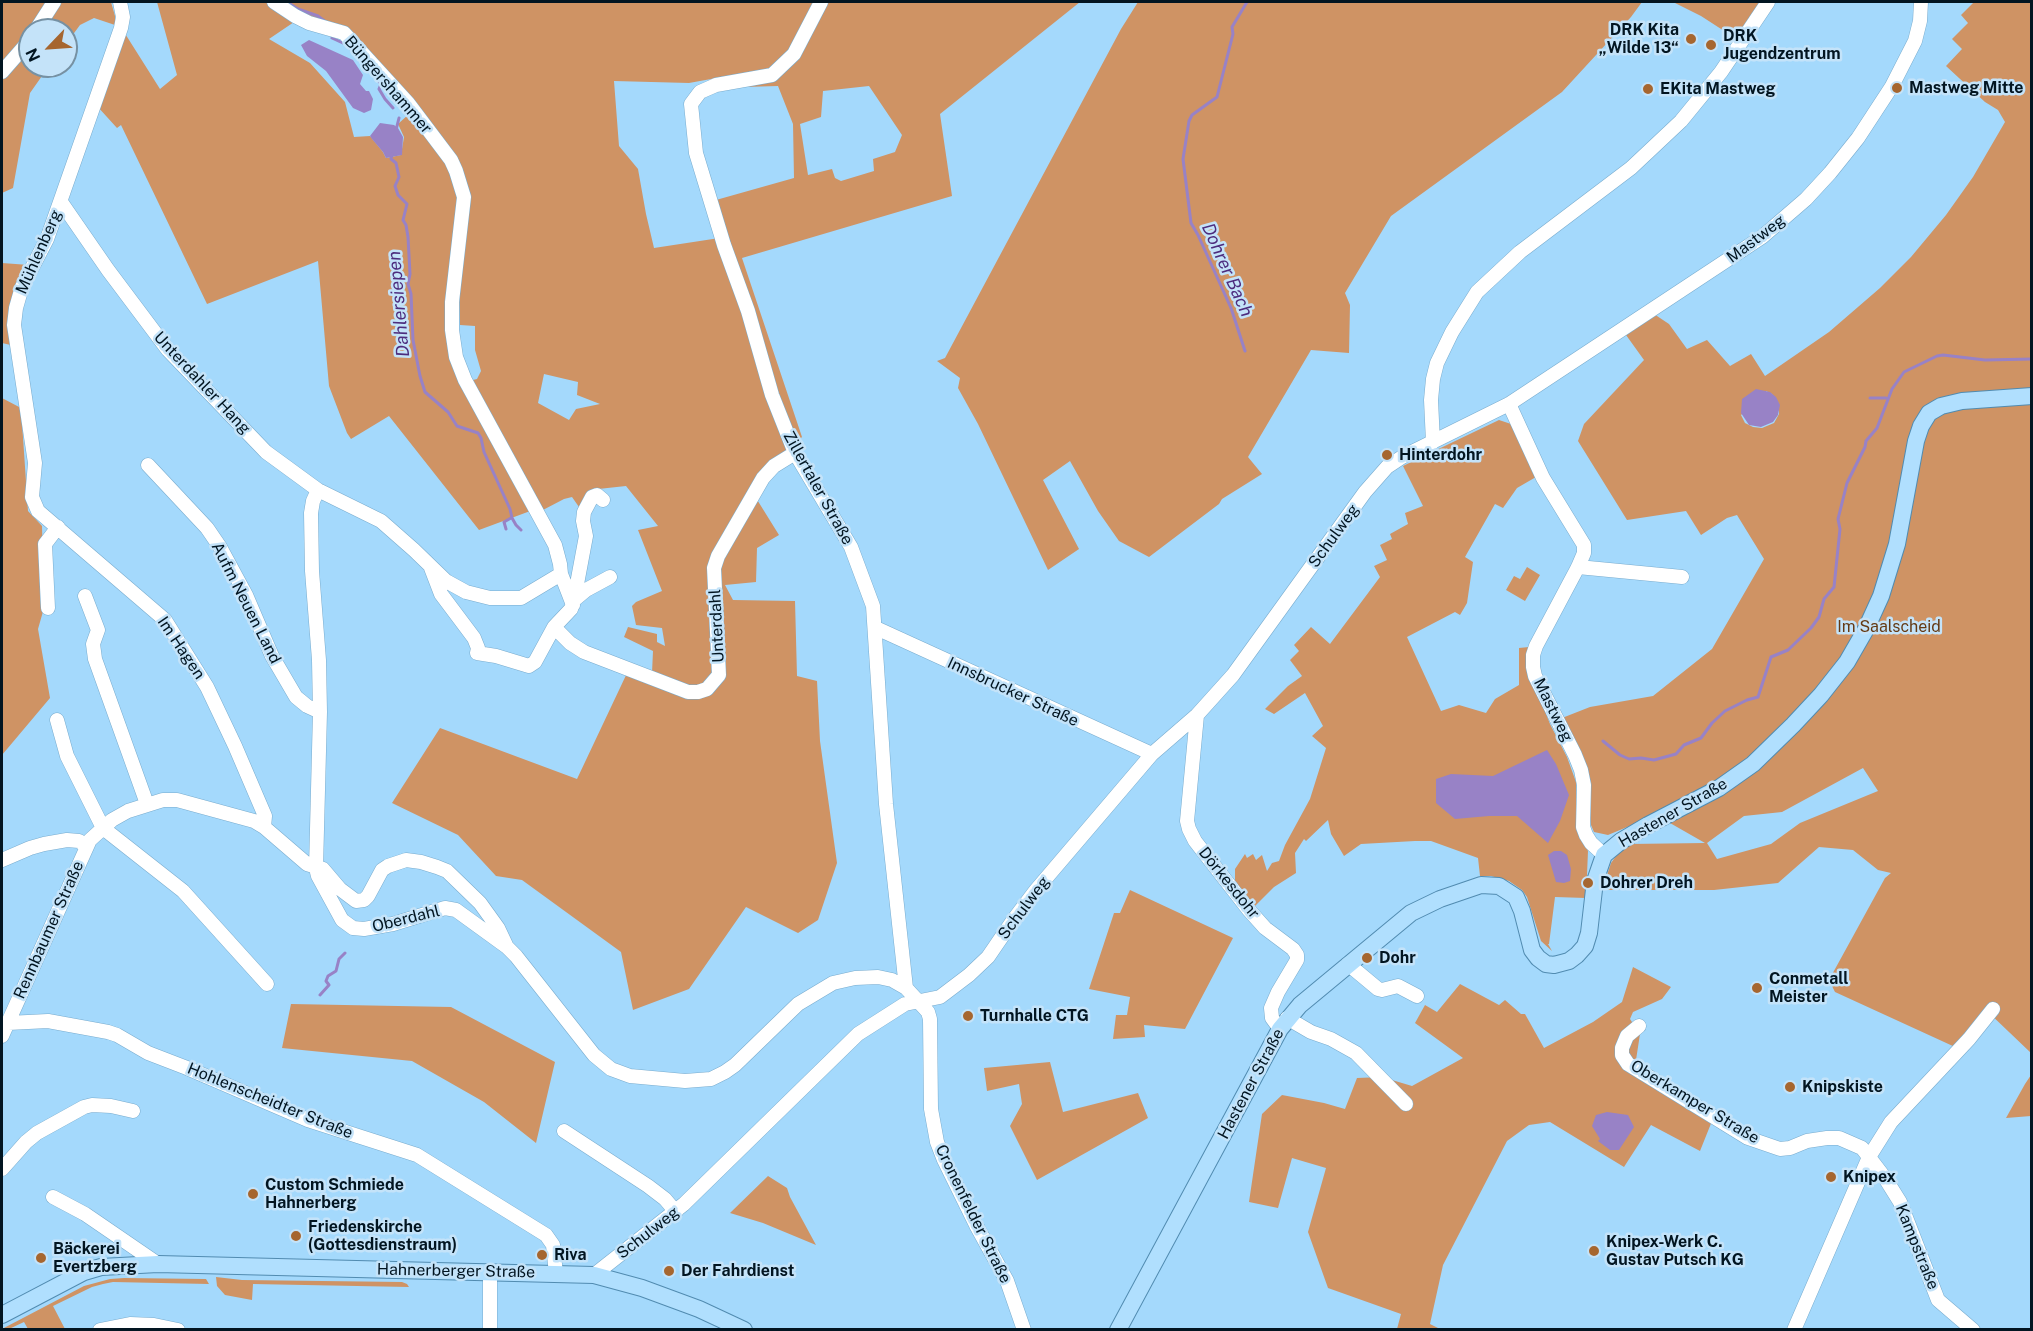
<!DOCTYPE html>
<html>
<head>
<meta charset="utf-8">
<style>
  body { margin:0 }
  #map { position:relative; width:2033px; height:1331px; overflow:hidden; background:#a4d9fc; font-family:"Public Sans",sans-serif }
  canvas { display:block }
  .frame { position:absolute; inset:0; border:3px solid #021521; pointer-events:none }
  .north { position:absolute; left:18px; top:18px; width:60px; height:60px; box-sizing:border-box; background:#c4e3f9; border:2px solid #7691a3; border-radius:50%; rotate:245deg; font-size:16px; font-weight:700; line-height:24px; text-align:center; color:#021521 }
  .north::after { content:''; display:block; margin:auto; width:21px; height:27px; background:#a6662f; clip-path:polygon(50% 0,100% 100%,50% 72%,0 100%) }
</style>
</head>
<body>
<div id="map">
<canvas width="2033" height="1331"></canvas>
<div class="frame"></div>
<div class="north">N</div>
</div>
<script>
const ctx = document.querySelector('canvas').getContext('2d');
ctx.lineJoin = 'round';
function paint(path, color) { ctx.fillStyle = color; ctx.fill(path, 'evenodd'); }
const shape = rows => new Path2D(rows.map(r => 'M' + r).join(''));
function strokePath(path, color, width, dash) { ctx.strokeStyle = color; ctx.lineWidth = width; ctx.lineCap = dash ? 'butt' : 'round'; ctx.setLineDash(dash || []); ctx.stroke(path); }
function drawText(font, color, halo, rows, align = 'center') {
  ctx.font = font + ' "Public Sans",sans-serif'; ctx.lineWidth = 5; ctx.setLineDash([]); ctx.textBaseline = 'middle'; ctx.strokeStyle = halo; ctx.fillStyle = color; for (const [text, x, y, turn = 0] of rows) {
    ctx.save(); ctx.translate(x, y); ctx.rotate((+turn || 0) * Math.PI / 180); ctx.textAlign = isNaN(turn) ? turn : align; if (halo) ctx.strokeText(text, 0, 0); ctx.fillText(text, 0, 0); ctx.restore();
  }
}
paint(shape([
  [2,2,111,2,115,16,115,25,94,18,80,25,66,44,66,30,30,30,30,66,49,66,30,93,13,188,2,193],
  [157,2,1080,2,940,114,952,196,742,258,802,437,753,485,756,498,779,535,757,548,756,582,725,585,733,600,795,601,797,676,817,681,820,741,837,863,818,920,798,933,746,907,689,989,633,1010,621,952,522,880,496,876,458,835,392,803,440,728,577,779,628,671,652,673,653,651,624,637,628,627,657,634,657,642,665,646,662,628,636,625,632,606,636,602,662,591,638,530,658,526,626,486,589,490,579,507,572,497,564,499,541,511,533,510,479,530,389,416,351,439,347,433,329,386,318,261,207,304,121,125,117,128,97,106,124,32,160,89,177,75],
  [300,18,343,38,409,114,398,124,404,137,401,155,386,158,383,152,370,136,354,137,345,102,310,63,269,39],
  [733,75,743,87,778,86,793,124,794,178,716,200,726,237,654,248,646,214,638,169,619,146,614,81,689,83],
  [869,86,902,135,895,152,873,159,874,171,841,181,835,178,832,169,808,175,800,124,821,117,823,91],
  [459,272,460,325,475,326,475,350,481,371,477,379,465,382,453,294],
  [544,374,578,382,577,395,600,404,576,409,569,420,538,403],
  [1138,2,1642,2,1631,17,1562,92,1391,216,1345,293,1350,305,1349,353,1311,350,1248,457,1262,474,1222,499,1219,504,1149,557,1119,541,1098,511,1070,461,1043,480,1079,549,1048,570,978,424,958,388,960,378,937,361,945,358,1121,29],
  [1673,2,1760,2,1735,38,1701,16],
  [1974,2,2031,2,2031,1053,1987,1011,1955,1047,1835,992,1829,980,1885,878,1891,873,1878,870,1853,850,1819,847,1778,883,1714,890,1602,890,1611,863,1619,852,1629,844,1705,843,1656,815,1608,835,1594,832,1591,825,1590,818,1589,782,1562,718,1590,707,1653,696,1712,649,1764,559,1737,515,1727,518,1701,535,1686,511,1627,520,1578,441,1584,424,1644,360,1626,335,1654,314,1669,324,1687,349,1707,340,1730,366,1751,354,1765,376,1829,332,1880,288,1911,257,1946,215,1973,177,2005,122,1998,110,1985,102,1946,66,1962,49,1952,39,1968,23,1961,15],
  [1766,391,1772,394,1779,404,1779,414,1774,423,1762,428,1753,427,1745,423,1741,415],
  [1863,768,1878,791,1800,823,1771,844,1717,859,1707,843,1744,816,1782,812],
  [2,263,29,265,15,346,2,343],
  [2,398,21,408,28,511,42,526,44,608,38,629,50,698,2,755],
  [1499,420,1511,424,1515,430,1536,477,1517,488,1503,508,1495,504,1465,557,1473,562,1467,603,1460,615,1455,612,1407,637,1441,711,1459,705,1486,713,1495,699,1519,685,1519,648,1529,647,1533,680,1550,724,1567,757,1576,782,1577,828,1588,851,1586,898,1555,897,1549,944,1548,944,1552,951,1541,941,1527,897,1522,890,1509,881,1491,876,1480,876,1478,858,1431,841,1415,841,1361,844,1344,856,1331,834,1328,820,1306,841,1304,839,1295,853,1296,873,1274,887,1254,907,1239,889,1235,881,1235,869,1245,854,1247,858,1253,854,1256,860,1262,855,1267,871,1272,863,1279,861,1285,845,1310,799,1326,748,1312,736,1323,726,1305,693,1274,714,1265,709,1288,686,1302,676,1290,660,1299,651,1294,645,1311,627,1330,644,1380,577,1374,566,1387,560,1380,545,1392,539,1390,534,1408,524,1405,513,1423,506,1403,466],
  [1527,567,1540,575,1525,601,1506,590,1514,576,1520,579],
  [1130,890,1233,938,1185,1029,1144,1025,1145,1037,1113,1039,1116,1015,1127,1015,1130,997,1089,989,1114,913,1120,913],
  [1633,967,1671,987,1662,999,1633,1012,1630,1019,1640,1034,1636,1060,1716,1111,1700,1151,1651,1125,1624,1167,1550,1122,1529,1125,1507,1141,1443,1265,1430,1324,1440,1329,1397,1329,1401,1314,1328,1288,1308,1232,1326,1168,1292,1158,1278,1208,1249,1202,1262,1114,1282,1095,1324,1103,1345,1109,1357,1078,1382,1077,1412,1086,1463,1058,1415,1023,1425,1005,1437,1012,1460,984,1499,1005,1505,1000,1521,1014,1525,1014,1544,1048,1593,1022,1622,1002],
  [291,1004,451,1007,555,1062,536,1143,484,1102,412,1061,282,1048],
  [1050,1062,1063,1112,1138,1093,1148,1118,1037,1180,1010,1126,1022,1104,1019,1084,987,1091,984,1068],
  [2031,1075,2031,1116,2006,1118,2025,1084],
  [768,1176,787,1188,790,1197,816,1245,763,1223,730,1213],
  [216,1277,242,1280,402,1282,407,1284,409,1287,253,1284,252,1300,225,1295,217,1286],
  [124,1278,206,1279,209,1284,113,1282,103,1284,92,1287,53,1306,65,1329,28,1329,24,1322,9,1329,2,1329,84,1286,110,1279]
]), '#cf9364');
paint(shape([
  [309,40,353,60,363,75,360,84,366,91,369,91,373,99,371,110,364,113,353,108,326,71,307,56,301,45],
  [380,123,394,125,398,128,403,137,402,155,386,158,383,152,372,139,370,136],
  [1756,389,1770,392,1776,397,1780,405,1778,415,1773,422,1761,427,1749,425,1741,413,1742,399],
  [1547,750,1556,764,1569,795,1560,821,1548,843,1517,816,1489,816,1455,819,1436,803,1436,779,1451,774,1493,776],
  [1554,851,1561,851,1567,855,1571,869,1570,881,1564,883,1556,882,1548,855],
  [1607,1112,1628,1115,1634,1127,1619,1150,1610,1150,1598,1141,1600,1139,1592,1126,1596,1115]
]), '#9882c6');
strokePath(shape([
  [287,2,298,9,318,16,327,23],
  [332,38,345,44],
  [374,75,381,84,379,89,385,99,393,108],
  [396,130,399,118],
  [392,154,391,159,396,163,399,177,395,186,398,195,407,204,403,220,406,225,408,237,410,274,408,284,411,294,413,340,420,376,425,392,448,412,457,426,478,433,481,438,484,452,510,509,512,518,516,525,521,530],
  [1245,351,1231,308,1198,235,1191,223,1183,159,1189,121,1192,115,1217,97,1233,34,1232,27,1247,2],
  [1870,398,1886,398],
  [506,529,504,522,511,518],
  [1603,741,1620,755,1629,759,1641,758,1654,760,1676,754,1684,745,1701,738,1712,723,1725,711,1747,700,1758,697,1771,657,1788,650,1811,628,1819,617,1824,599,1834,587,1840,529,1838,519,1847,483,1865,447,1866,441,1877,428,1892,389,1904,372,1937,356,1943,355,1985,360,2032,359],
  [320,995,329,985,326,981,328,976,336,971,339,959,345,953]
]), '#9882c6', 3);
const minor = shape([
  [120,2,123,17,121,28,47,239,22,287,16,308,14,325,35,463,32,497,38,511,165,620,207,687,235,746,265,816,264,827],
  [274,2,295,16,309,23,344,33,408,103,451,160,456,171,464,197,452,302,452,330,456,357,465,380,555,545,560,564,561,574,573,605],
  [821,2,794,54,772,75,716,85,700,92,691,104,696,153,724,245,748,311,772,395,795,453,851,547,873,606,886,804,906,988],
  [36,30,54,2],
  [2,72,30,40],
  [61,202,108,270,168,350,266,452,318,490,381,521,414,550,446,581,466,592,490,598,521,598,561,574],
  [1509,404,1543,478,1584,545,1584,553,1578,567,1536,646,1533,655,1533,667,1535,676,1575,755,1581,770,1584,785,1583,827,1586,835,1591,843,1604,855],
  [1433,442,1431,400,1433,379,1437,363,1452,332,1477,292,1520,252,1631,168,1681,121,1721,72,1768,2],
  [148,465,207,528,220,547,246,595,272,656,296,697,307,706,320,712],
  [318,490,313,501,311,513,312,571,319,660,320,712,316,868,318,876,342,920,353,928,364,929,393,924,445,908,456,910,507,947,516,956,594,1055,611,1069,630,1076,685,1081,711,1079,725,1072,735,1065,798,1004,833,983,855,978,878,977,892,980,906,988,928,1012,930,1019,931,1109,937,1142,944,1160,976,1225,1007,1281,1024,1330],
  [1578,567,1682,577],
  [431,568,441,594,474,638,478,648,477,653,496,656,529,666,535,662,554,627,571,609,574,600,586,590,610,577],
  [85,596,98,630,93,644,95,659,147,804],
  [574,600,586,536,583,521,584,512,592,497,597,495,603,500],
  [48,608,45,544,58,527],
  [554,627,570,643,584,652,688,692,698,692,707,689,719,675,714,568,718,556,763,478,774,466,795,453],
  [876,628,1152,754],
  [1197,715,1187,821,1189,829,1195,841,1248,909,1265,928,1293,949,1297,955,1297,960,1278,992,1271,1008,1272,1018,1280,1029],
  [57,720,67,756,103,828,183,891,267,984],
  [2,860,30,848,44,844,67,840,79,841,86,846],
  [1348,964,1378,989,1382,990,1398,986,1417,996],
  [1287,1018,1311,1032,1331,1039,1356,1053,1406,1104],
  [8,1023,48,1021,108,1032,117,1035,148,1053,187,1068,308,1120,417,1155,546,1235,553,1245,556,1274],
  [1639,1026,1627,1036,1622,1048,1622,1055,1628,1064,1748,1138,1780,1149,1790,1148,1807,1141,1827,1138,1839,1138,1862,1148,1885,1178,1900,1202,1938,1300,1973,1330],
  [2,1036,90,840,112,820,128,811,163,800,177,800,254,821,264,827,307,864,323,869,340,889,356,901,364,900,368,896,382,870,388,866,406,860,421,862,437,867,447,871,480,903,498,928,506,945],
  [564,1131,648,1186,665,1199,676,1212],
  [2,1169,26,1142,37,1133,84,1107,92,1105,111,1106,133,1111],
  [53,1197,85,1214,158,1264],
  [594,1275,684,1204,858,1034,905,1004,940,997,969,975,988,957,1014,919,1036,890,1152,754,1197,715,1233,675,1365,492,1387,467,1402,457,1509,404,1762,237,1806,199,1830,173,1858,138,1892,86,1915,41,1920,21,1921,2],
  [100,1330,130,1324,154,1325,178,1330],
  [490,1330,490,1273],
  [1794,1330,1869,1157,1891,1122,1969,1039,1993,1009]
]);
const major = shape([
  [2,1315,84,1272,101,1267,158,1264,594,1275,642,1288,699,1309,744,1330],
  [1118,1330,1280,1029,1300,1005,1411,913,1440,899,1481,885,1499,886,1516,897,1522,911,1532,950,1538,958,1546,964,1554,965,1569,961,1577,955,1585,946,1589,933,1595,881,1604,855,1621,841,1648,825,1719,788,1753,764,1793,725,1821,695,1847,662,1866,629,1881,596,1897,544,1916,441,1921,426,1929,413,1941,406,1962,401,2032,396]
]);
strokePath(minor, '#79acce', 15);
strokePath(major, '#518bb0', 18);
strokePath(minor, '#fff', 14);
strokePath(major, '#b0dffe', 16);
for (const [x, y, r, color] of [
  [1691,39,6,"#a6662f"],
  [1711,45,6,"#a6662f"],
  [1897,88,6,"#a6662f"],
  [1648,89,6,"#a6662f"],
  [1387,455,6,"#a6662f"],
  [1588,883,6,"#a6662f"],
  [1367,958,6,"#a6662f"],
  [1757,988,6,"#a6662f"],
  [968,1016,6,"#a6662f"],
  [1790,1087,6,"#a6662f"],
  [1831,1177,6,"#a6662f"],
  [253,1194,6,"#a6662f"],
  [296,1236,6,"#a6662f"],
  [1594,1251,6,"#a6662f"],
  [542,1255,6,"#a6662f"],
  [41,1258,6,"#a6662f"],
  [669,1271,6,"#a6662f"]
]) { const dot = new Path2D(); dot.arc(x, y, r, 0, 2 * Math.PI); ctx.fillStyle = color; ctx.fill(dot); strokePath(dot, '#c4e3f9', 2); }
drawText('bold 16px', '#021521', '#c4e3f9', [
  ["DRK Kita",1679,30,"right"],
  ["„Wilde 13“",1679,48,"right"],
  ["DRK",1723,36],
  ["Jugendzentrum",1723,54],
  ["Mastweg Mitte",1909,88],
  ["EKita Mastweg",1660,89],
  ["Hinterdohr",1399,455],
  ["Dohrer Dreh",1600,883],
  ["Dohr",1379,958],
  ["Conmetall",1769,979],
  ["Meister",1769,997],
  ["Turnhalle CTG",980,1016],
  ["Knipskiste",1802,1087],
  ["Knipex",1843,1177],
  ["Custom Schmiede",265,1185],
  ["Hahnerberg",265,1203],
  ["Friedenskirche",308,1227],
  ["(Gottesdienstraum)",308,1245],
  ["Knipex-Werk C.",1606,1242],
  ["Gustav Putsch KG",1606,1260],
  ["Bäckerei",53,1249],
  ["Evertzberg",53,1267],
  ["Riva",554,1255],
  ["Der Fahrdienst",681,1271]
], 'left');
drawText('16px', '#021521', '#c4e3f9', [
  ["Büngershammer",388,85,49],
  ["Mastweg",1756,239,-37],
  ["Mühlenberg",39,252,-66],
  ["Unterdahler Hang",202,383,47],
  ["Zillertaler Straße",818,488,61],
  ["Schulweg",1334,536,-54],
  ["Aufm Neuen Land",246,603,63],
  ["Unterdahl",717,626,-93],
  ["Im Hagen",181,648,56],
  ["Innsbrucker Straße",1013,692,25],
  ["Mastweg",1553,710,64],
  ["Hastener Straße",1673,813,-30],
  ["Dörkesdohr",1229,883,51],
  ["Schulweg",1024,908,-53],
  ["Oberdahl",406,919,-14],
  ["Rennbaumer Straße",49,930,-66],
  ["Hastener Straße",1251,1084,-62],
  ["Hohlenscheidter Straße",270,1101,22],
  ["Oberkamper Straße",1695,1102,31],
  ["Cronenfelder Straße",973,1214,64],
  ["Schulweg",648,1233,-38],
  ["Kampstraße",1917,1247,68],
  ["Hahnerberger Straße",456,1271,1]
]);
drawText('16px', '#643913', '#c4e3f9', [
  ["Im Saalscheid",1889,627]
]);
drawText('italic 18px', '#4d2d7e', '#c4e3f9', [
  ["Dohrer Bach",1227,270,66],
  ["Dahlersiepen",399,304,-95]
]);
</script>
</body>
</html>
